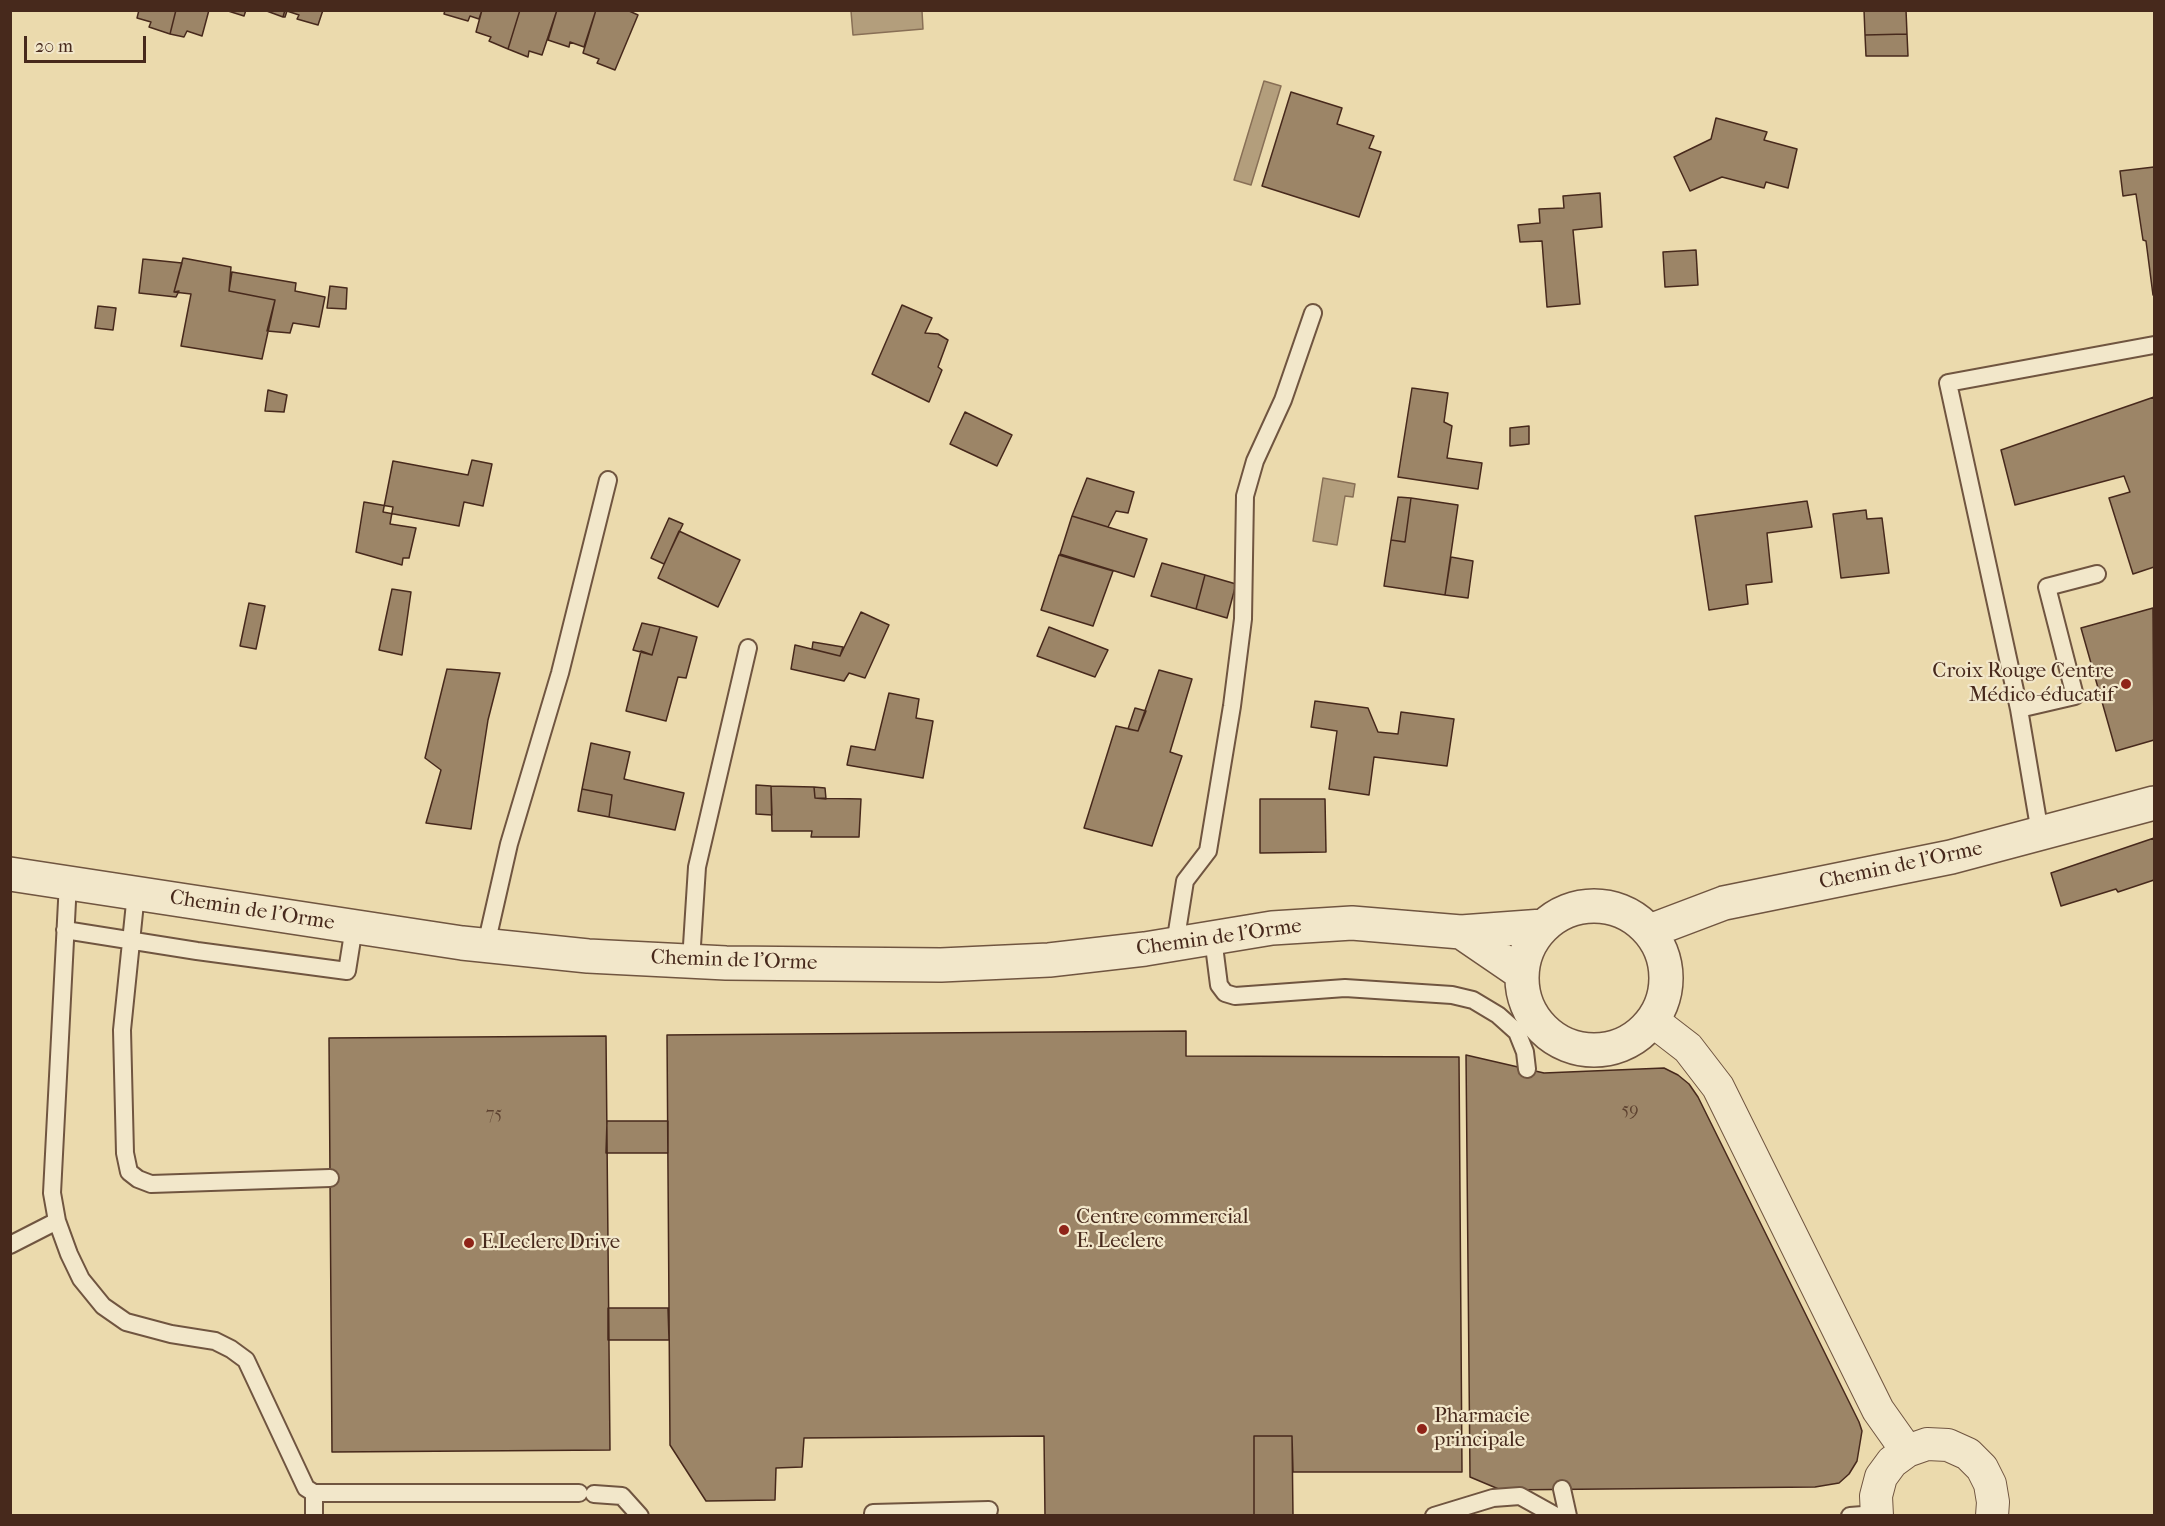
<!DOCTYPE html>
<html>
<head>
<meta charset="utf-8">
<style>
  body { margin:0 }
  #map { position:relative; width:2165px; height:1526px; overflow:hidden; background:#ebdaad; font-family:"IM FELL French Canon",serif }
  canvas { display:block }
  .frame { position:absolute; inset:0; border:12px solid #47291c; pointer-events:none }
  .scale { position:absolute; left:24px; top:36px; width:122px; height:27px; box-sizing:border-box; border:3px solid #47291c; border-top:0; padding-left:8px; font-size:18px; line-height:21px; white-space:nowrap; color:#47291c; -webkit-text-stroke:4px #f2e7ca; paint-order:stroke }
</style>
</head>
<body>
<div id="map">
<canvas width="2165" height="1526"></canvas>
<div class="frame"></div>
<div class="scale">20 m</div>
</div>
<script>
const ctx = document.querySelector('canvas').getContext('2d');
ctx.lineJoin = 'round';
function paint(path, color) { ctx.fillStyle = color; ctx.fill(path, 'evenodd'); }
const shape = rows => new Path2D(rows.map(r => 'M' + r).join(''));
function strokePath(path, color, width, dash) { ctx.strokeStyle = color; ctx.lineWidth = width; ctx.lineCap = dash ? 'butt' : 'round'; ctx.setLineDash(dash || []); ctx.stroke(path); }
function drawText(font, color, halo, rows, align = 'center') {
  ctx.font = font + ' "IM FELL French Canon",serif'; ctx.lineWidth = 4.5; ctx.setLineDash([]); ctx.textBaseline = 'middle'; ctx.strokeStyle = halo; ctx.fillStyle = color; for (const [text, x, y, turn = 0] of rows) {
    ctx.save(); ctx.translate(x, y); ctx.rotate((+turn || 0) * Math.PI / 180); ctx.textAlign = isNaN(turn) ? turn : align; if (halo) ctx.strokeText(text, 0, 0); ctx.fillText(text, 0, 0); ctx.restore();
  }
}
const water = shape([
  [851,11,922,11,923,29,853,35,851,11],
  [1264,81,1281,86,1251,185,1234,180,1264,81],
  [1323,478,1355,484,1353,497,1345,496,1337,545,1313,541,1323,478]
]);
paint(water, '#b39e7c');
strokePath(water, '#886f56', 1.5);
const building = shape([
  [139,10,176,10,170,34,149,27,151,22,137,18,139,10],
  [176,10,209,10,202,36,187,31,184,37,170,34,176,10],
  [225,10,246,10,244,16,225,10],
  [264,10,285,10,283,17,264,10],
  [285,10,323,10,318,25,297,19,299,15,287,11,285,17,283,17,285,10],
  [445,10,482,10,479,19,470,16,468,21,444,14,445,10],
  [482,10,520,10,508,49,489,41,491,37,476,32,482,10],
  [520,10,557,10,542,55,529,51,528,57,508,49,520,10],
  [557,10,596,10,584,47,570,42,569,47,548,40,557,10],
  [596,10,627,10,638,15,615,70,597,63,599,59,583,53,596,10],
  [1864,10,1906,10,1907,34,1865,35,1864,10],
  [1907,34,1908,56,1866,56,1865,35,1907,34],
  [1291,92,1342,108,1337,124,1374,136,1369,148,1381,152,1359,217,1262,186,1291,92],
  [1716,118,1767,132,1764,140,1797,149,1788,188,1766,182,1764,188,1722,177,1690,191,1674,157,1711,139,1716,118],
  [2154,167,2154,294,2153,295,2146,241,2143,240,2136,194,2123,196,2120,171,2154,167],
  [1600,193,1602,227,1573,230,1580,304,1547,307,1542,241,1520,242,1518,225,1540,223,1539,209,1564,208,1563,196,1600,193],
  [1696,250,1698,285,1665,287,1663,252,1696,250],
  [183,258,231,267,229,291,275,300,262,359,181,346,191,294,174,292,183,258],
  [143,259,182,263,174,292,179,291,176,297,139,293,143,259],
  [232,272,296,283,295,291,325,297,319,327,293,323,290,333,267,331,275,300,229,291,232,272],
  [330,286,347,288,346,309,327,308,330,286],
  [902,305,932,318,925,333,938,334,948,340,938,367,942,370,929,402,872,374,902,305],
  [98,306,116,308,113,330,95,328,98,306],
  [1412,388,1448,393,1444,422,1452,426,1447,458,1482,463,1478,489,1398,477,1412,388],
  [268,390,287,395,284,412,265,411,268,390],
  [2154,397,2154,567,2133,574,2109,498,2130,492,2124,476,2015,505,2001,450,2154,397],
  [965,412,1012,435,997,466,950,444,965,412],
  [1529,426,1529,444,1510,446,1510,428,1529,426],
  [472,460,492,464,483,506,464,502,459,526,383,512,393,461,468,475,472,460],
  [1087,478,1134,492,1128,513,1116,511,1108,527,1072,516,1087,478],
  [1398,497,1411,498,1405,542,1391,540,1398,497],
  [1411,498,1458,505,1445,595,1384,586,1391,540,1405,542,1411,498],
  [1807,501,1812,527,1767,533,1772,582,1746,585,1748,604,1709,610,1695,516,1807,501],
  [364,502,393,507,390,524,416,528,409,558,403,558,402,565,356,552,364,502],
  [1866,510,1867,519,1882,518,1889,573,1841,578,1833,514,1866,510],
  [1072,516,1147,539,1134,577,1060,554,1072,516],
  [669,518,683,524,664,564,651,558,669,518],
  [679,531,740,560,718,607,658,578,679,531],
  [1059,555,1113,571,1093,626,1041,610,1059,555],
  [1451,557,1473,561,1468,598,1445,595,1451,557],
  [1162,563,1205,575,1196,609,1151,596,1162,563],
  [1205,575,1236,584,1227,618,1196,609,1205,575],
  [392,589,411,592,402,655,379,650,392,589],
  [249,603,265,606,256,649,240,646,249,603],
  [2153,608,2154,740,2116,751,2081,628,2153,608],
  [861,612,889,625,865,678,849,673,844,681,791,669,795,645,840,656,861,612],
  [642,623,660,627,652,655,633,650,642,623],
  [660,627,697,637,686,678,678,677,666,721,626,711,641,651,652,655,660,627],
  [1049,627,1108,650,1095,677,1037,656,1049,627],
  [813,642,843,647,840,656,812,649,813,642],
  [447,669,500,673,488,720,471,829,426,823,441,770,425,758,447,669],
  [1159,670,1192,679,1170,752,1182,756,1152,846,1084,828,1116,726,1138,731,1159,670],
  [889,693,919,699,916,718,933,721,923,778,847,765,851,746,875,750,889,693],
  [1315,701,1368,708,1378,732,1398,734,1401,712,1454,719,1447,766,1374,757,1369,795,1329,789,1337,731,1311,727,1315,701],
  [1135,708,1146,711,1138,731,1128,729,1135,708],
  [591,743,630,752,624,779,684,793,675,830,609,817,612,795,582,789,591,743],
  [756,785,771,786,772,815,756,814,756,785],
  [771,786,814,787,815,798,861,799,859,837,811,837,812,831,772,831,771,786],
  [814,787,825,788,826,799,815,798,814,787],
  [582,789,612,795,609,817,578,811,582,789],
  [1260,799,1325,799,1326,852,1260,853,1260,799],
  [2154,838,2154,880,2118,892,2116,889,2061,906,2051,873,2154,838],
  [1186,1031,1186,1056,1459,1057,1462,1472,1293,1472,1292,1436,1254,1436,1254,1516,1045,1516,1044,1436,804,1438,802,1467,776,1468,775,1500,706,1501,670,1445,667,1035,1186,1031],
  [606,1036,610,1450,332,1452,329,1038,606,1036],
  [1466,1055,1544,1073,1664,1068,1678,1075,1689,1084,1698,1097,1859,1422,1862,1431,1857,1461,1849,1474,1839,1483,1815,1487,1501,1490,1470,1477,1466,1055],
  [607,1121,668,1121,668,1153,606,1153,607,1121],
  [608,1308,668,1308,669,1340,608,1340,608,1308],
  [1254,1436,1292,1436,1293,1516,1254,1516,1254,1436]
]);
paint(building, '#9c8567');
strokePath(building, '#47291c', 1.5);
const service = shape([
  [2019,709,2075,696,2047,587,2097,574],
  [2040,833,2019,709,1948,383,2154,345],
  [68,882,52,1193,57,1221,69,1254,81,1279,103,1306,126,1322,171,1334,215,1341,231,1349,246,1360,306,1488,314,1493,579,1493],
  [136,893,122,1030,125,1153,129,1172,138,1179,151,1184,330,1178],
  [65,930,197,951,347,971,354,927],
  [1213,938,1219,985,1225,993,1235,996,1345,988,1452,995,1473,1000,1498,1015,1517,1032,1525,1052,1527,1069],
  [1175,944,1185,881,1208,851,1232,706,1243,619,1245,496,1255,461,1283,400,1313,313],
  [486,945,509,844,560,673,608,480],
  [691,961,697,867,748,648],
  [10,1245,57,1221],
  [1562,1489,1568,1516],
  [594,1494,622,1496,640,1516],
  [314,1516,314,1493],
  [873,1516,873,1513,989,1510],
  [1434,1516,1493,1498,1520,1496,1556,1516],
  [1850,1516,1876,1514]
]);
const minor = shape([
  [1653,1021,1688,1048,1718,1087,1878,1410,1907,1451],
  [1877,1516,1876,1496,1881,1477,1892,1462,1907,1451,1927,1444,1948,1445,1968,1454,1982,1468,1990,1484,1993,1502,1992,1516]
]);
const tertiary = shape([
  [10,874,462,943,588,956,726,963,941,965,1049,960,1145,949,1272,928,1352,923,1461,932,1543,926],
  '1522 978a72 72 0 1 1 144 0a72 72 0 1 1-144 0Z',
  [1650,931,1724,903,1951,857,2154,803],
  [1461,932,1521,973]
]);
strokePath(service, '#705540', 20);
strokePath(minor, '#705540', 34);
strokePath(tertiary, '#705540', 36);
strokePath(service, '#f2e7ca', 16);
strokePath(minor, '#f2e7ca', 32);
strokePath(tertiary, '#f2e7ca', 33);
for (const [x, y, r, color] of [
  [2126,684,6,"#8f2418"],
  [1064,1230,6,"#8f2418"],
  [469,1243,6,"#8f2418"],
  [1422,1429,6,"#8f2418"]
]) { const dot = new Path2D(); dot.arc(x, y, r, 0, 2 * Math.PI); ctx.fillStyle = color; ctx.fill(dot); strokePath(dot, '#f2e7ca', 2); }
drawText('18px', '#5c402f', null, [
  ["59",1630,1111],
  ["75",494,1115]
]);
drawText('21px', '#47291c', '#f2e7ca', [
  ["Croix Rouge Centre",2114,672,"right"],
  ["Médico-éducatif",2114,696,"right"],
  ["Centre commercial",1076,1218],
  ["E. Leclerc",1076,1242],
  ["E.Leclerc Drive",481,1243],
  ["Pharmacie",1434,1417],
  ["principale",1434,1441]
], 'left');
drawText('21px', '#47291c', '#f2e7ca', [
  ["Chemin de l'Orme",1901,866,-12],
  ["Chemin de l'Orme",252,911,9],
  ["Chemin de l'Orme",1219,938,-8],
  ["Chemin de l'Orme",734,961,2]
]);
</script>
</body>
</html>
